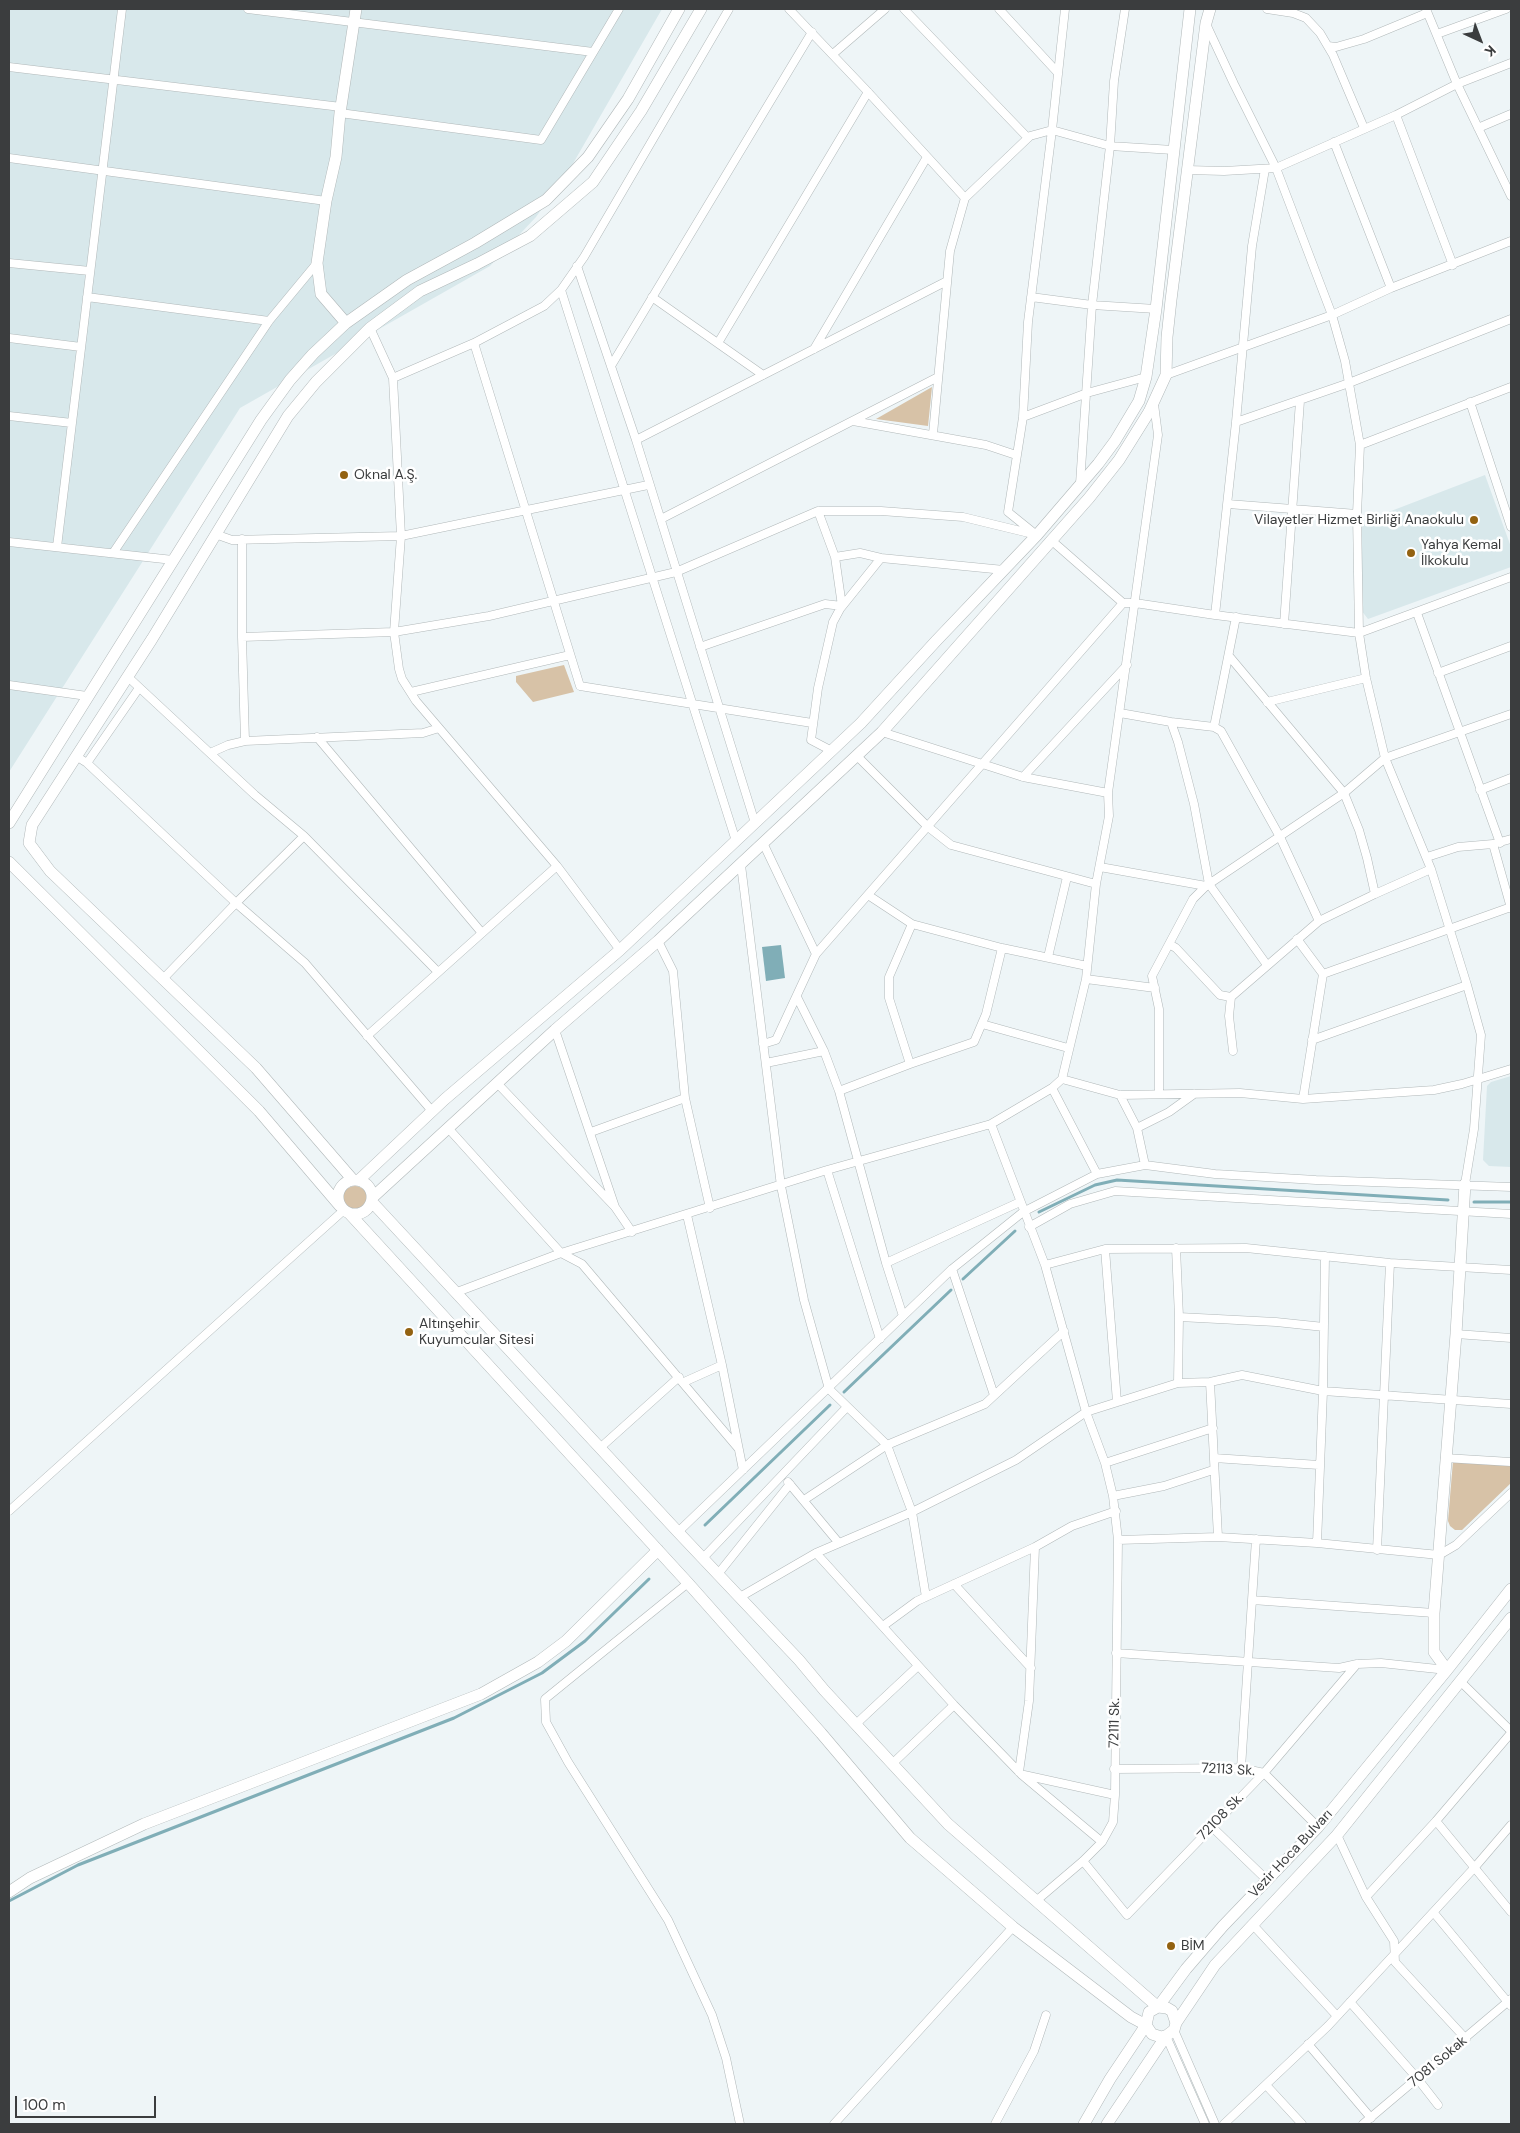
<!DOCTYPE html>
<html>
<head>
<meta charset="utf-8">
<style>
  body { margin:0 }
  #map { position:relative; width:1520px; height:2133px; overflow:hidden; background:#eef5f7; font-family:"DM Sans",sans-serif }
  canvas { display:block }
  .frame { position:absolute; inset:0; border:10px solid #3b3d3e; pointer-events:none }
  .north { position:absolute; left:1455px; top:15px; width:50px; height:50px; -webkit-text-stroke:4px #fff; paint-order:stroke; rotate:137deg; font-size:14px; font-weight:700; line-height:20px; text-align:center; color:#3b3d3e }
  .north::after { content:''; display:block; margin:auto; width:18px; height:22px; background:#3b3d3e; clip-path:polygon(50% 0,100% 100%,50% 72%,0 100%) }
  .scale { position:absolute; left:15px; top:2096px; width:141px; height:22px; box-sizing:border-box; border:2px solid #3b3d3e; border-top:0; padding-left:6px; font-size:15px; line-height:18px; white-space:nowrap; color:#3b3d3e; -webkit-text-stroke:4px #fff; paint-order:stroke }
</style>
</head>
<body>
<div id="map">
<canvas width="1520" height="2133"></canvas>
<div class="frame"></div>
<div class="north">K</div>
<div class="scale">100 m</div>
</div>
<script>
const ctx = document.querySelector('canvas').getContext('2d');
ctx.lineJoin = 'round';
function paint(path, color) { ctx.fillStyle = color; ctx.fill(path, 'evenodd'); }
const shape = rows => new Path2D(rows.map(r => 'M' + r).join(''));
function strokePath(path, color, width, dash) { ctx.strokeStyle = color; ctx.lineWidth = width; ctx.lineCap = dash ? 'butt' : 'round'; ctx.setLineDash(dash || []); ctx.stroke(path); }
function drawText(font, color, halo, rows, align = 'center') {
  ctx.font = font + ' "DM Sans",sans-serif'; ctx.lineWidth = 5; ctx.setLineDash([]); ctx.textBaseline = 'middle'; ctx.strokeStyle = halo; ctx.fillStyle = color; for (const [text, x, y, turn = 0] of rows) {
    ctx.save(); ctx.translate(x, y); ctx.rotate((+turn || 0) * Math.PI / 180); ctx.textAlign = isNaN(turn) ? turn : align; if (halo) ctx.strokeText(text, 0, 0); ctx.fillText(text, 0, 0); ctx.restore();
  }
}
paint(shape([
  [9,9,662,9,571,167,536,217,490,266,240,408,9,772],
  [1485,475,1511,547,1511,567,1368,619,1361,610,1362,526,1365,521],
  [1511,1076,1511,1167,1489,1166,1483,1160,1487,1086,1491,1082]
]), '#d8e8eb');
paint(shape([
  [932,387,928,426,876,419],
  [564,665,574,692,533,702,516,682,516,676],
  '343 1198a12 12 0 1 1 24 0a12 12 0 1 1-24 0Z',
  [1453,1461,1511,1464,1511,1483,1462,1530,1455,1530,1450,1526,1448,1521]
]), '#d7c2a7');
paint(shape([
  [781,945,785,978,766,981,762,947]
]), '#80aeb7');
strokePath(shape([
  [1474,1202,1511,1202],
  [1039,1212,1095,1185,1117,1180,1448,1200],
  [963,1279,1015,1231],
  [844,1392,951,1290],
  [705,1525,830,1405],
  [9,1901,78,1865,454,1718,542,1673,585,1641,649,1579]
]), '#80aeb7', 3);
const street = shape([
  [248,9,593,52],
  [789,9,868,92,965,198],
  [904,9,1028,138],
  [999,9,1058,73],
  [1267,9,1293,13,1306,18,1320,33,1333,55,1364,128],
  [1426,9,1457,84,1511,196],
  [1206,24,1234,84,1276,168,1332,315,1345,361,1360,445,1357,514,1359,633,1366,678,1385,758,1431,869,1467,985,1481,1035,1474,1129,1465,1184],
  [1437,34,1506,9],
  [1328,46,1336,47,1364,39,1427,13],
  [833,54,885,9],
  [9,67,341,107],
  [340,113,541,140,619,9],
  [1396,115,1453,265],
  [1478,128,1511,114],
  [1334,142,1391,288],
  [9,158,326,201],
  [1187,170,1224,171,1276,168,1396,115,1457,84,1511,63],
  [9,263,90,271],
  [577,266,636,440,755,823],
  [561,290,736,841],
  [87,297,269,321],
  [652,297,763,375],
  [1031,297,1092,305,1156,309],
  [370,328,393,378,401,536,394,632,399,669,402,679,416,701,557,866,620,950],
  [9,338,81,347],
  [474,343,580,686,812,723],
  [718,343,868,92],
  [814,349,927,157],
  [611,366,812,32],
  [1166,375,1332,315,1391,288,1511,241],
  [393,378,474,343,544,306,561,290,584,257,729,9],
  [1470,402,1511,527],
  [9,416,72,423],
  [1023,417,1087,393,1146,377],
  [853,421,986,445,1016,455],
  [1236,422,1349,383,1511,319],
  [933,434,950,251,965,198,1030,136,1052,130,1110,146,1173,150],
  [636,440,947,281],
  [1360,445,1511,387],
  [1080,484,1092,305,1110,146,1114,81,1125,9],
  [1228,504,1357,514],
  [661,519,938,377],
  [1034,533,1008,512,1023,417,1028,322,1052,130,1065,9],
  [215,534,232,540,401,536,648,485],
  [242,539,242,637,245,741],
  [1051,540,1123,603,1135,603,1215,615,1359,633,1511,577],
  [9,542,173,560],
  [57,547,122,9],
  [113,553,269,321,317,263],
  [835,557,860,553,881,558,1004,570],
  [1417,613,1500,843],
  [1215,615,1236,422,1252,246,1265,169],
  [1284,624,1300,401],
  [242,637,394,632,489,616,676,572,818,511,881,511,963,517,1037,535],
  [700,647,825,604,842,606,835,557,818,511],
  [1229,656,1344,793,1359,830,1367,858,1375,894,1431,869],
  [1438,673,1511,646],
  [128,677,255,795,304,836,437,971],
  [9,685,87,696],
  [411,692,570,655],
  [1267,702,1366,678],
  [1120,713,1171,722,1214,727,1221,731,1280,837,1319,921],
  [1171,722,1178,742,1194,804,1209,884,1267,965],
  [1214,727,1236,617],
  [882,732,1023,777,1108,793],
  [317,737,482,933],
  [832,751,811,740,818,688,833,622,840,609,881,558],
  [210,753,228,745,245,741,423,733,439,728],
  [76,756,87,763,236,903,305,963,432,1111],
  [857,756,927,826,951,845,1096,884],
  [87,763,139,688],
  [1023,777,1127,665],
  [1480,790,1511,778],
  [1493,844,1511,908],
  [764,845,816,954],
  [1427,857,1458,847,1493,844,1511,839],
  [741,865,781,1186,804,1300,829,1389,887,1445,912,1512,926,1597],
  [1100,867,1206,886],
  [868,895,912,924,1002,948,1087,966],
  [1297,939,1323,974,1511,907],
  [658,941,673,971,685,1098,710,1208],
  [1169,944,1176,948,1220,995,1231,997,1229,1016,1233,1051],
  [1048,957,1067,877],
  [1086,979,1155,988],
  [162,980,236,903,304,836],
  [797,997,824,1051,839,1091,886,1263,903,1316],
  [1231,997,1319,921,1375,894],
  [982,1024,1068,1048],
  [555,1030,615,1207,632,1232],
  [367,1036,557,866],
  [1312,1040,1467,985],
  [763,1044,776,1040,816,954,1123,603],
  [766,1063,824,1051],
  [910,1064,974,1042,986,1014,1002,948],
  [1062,1079,1120,1095,1240,1093,1303,1099,1323,974],
  [497,1083,614,1206],
  [1052,1088,1097,1174],
  [839,1091,910,1064,889,998,889,977,912,924],
  [1159,1094,1159,1009,1152,976,1193,899,1206,886,1344,793,1385,758,1511,714],
  [1120,1095,1137,1128],
  [1303,1099,1434,1090,1462,1084,1511,1069],
  [991,1124,1045,1265,1086,1412,1105,1463,1113,1496,1118,1540,1115,1795,1113,1822,1102,1842,1083,1861,1036,1901],
  [448,1128,561,1253,582,1264,738,1448],
  [591,1132,685,1098],
  [1145,1165,1137,1128,1169,1112,1194,1094],
  [827,1170,880,1339],
  [687,1215,722,1365,743,1470],
  [1029,1227,1070,1204,1115,1191,1511,1214],
  [1176,1248,1179,1317,1276,1322,1324,1327],
  [1105,1249,1117,1402],
  [886,1263,1020,1202],
  [1045,1265,1105,1249,1246,1248,1390,1263,1511,1270],
  [952,1269,994,1395],
  [457,1292,561,1253,827,1170,991,1124,1052,1088,1062,1079,1086,979,1096,884,1109,816,1108,793,1158,435,1154,404],
  [1456,1334,1511,1338],
  [684,1382,722,1365],
  [1210,1382,1218,1537],
  [1178,1383,1179,1317],
  [601,1447,679,1377],
  [1214,1458,1319,1465],
  [1445,1458,1511,1462],
  [1105,1463,1213,1428],
  [788,1482,838,1542],
  [1113,1496,1164,1486,1213,1470],
  [804,1500,887,1445,985,1404,1064,1331],
  [9,1511,344,1210],
  [678,1532,952,1269,1023,1212,1097,1174,1145,1165,1215,1174,1316,1180,1511,1187],
  [1118,1540,1218,1537,1317,1543,1439,1555,1456,1545,1511,1493],
  [1317,1543,1323,1391,1325,1256],
  [1377,1550,1390,1263],
  [816,1553,954,1705,1022,1775,1102,1842],
  [703,1558,847,1407],
  [718,1574,790,1484],
  [688,1583,545,1699,546,1722,568,1762,668,1920,712,2015,726,2058,740,2124],
  [954,1584,1031,1668],
  [740,1597,816,1553,912,1512,1016,1460,1086,1412,1178,1383,1210,1382,1242,1375,1323,1391,1511,1404],
  [1252,1600,1434,1613],
  [883,1626,917,1601,1035,1547,1072,1526,1116,1511],
  [1116,1653,1339,1668,1357,1664,1381,1663,1447,1670],
  [1461,1682,1511,1731],
  [856,1724,918,1666],
  [892,1764,954,1705],
  [1241,1768,1256,1539],
  [1114,1769,1241,1768,1264,1773,1318,1827],
  [1019,1772,1029,1701,1035,1547],
  [1024,1775,1115,1795],
  [1436,1821,1511,1912],
  [1212,1827,1267,1880],
  [1337,1835,1366,1897,1394,1941,1395,1962,1466,2039],
  [1083,1861,1127,1915,1264,1773,1357,1664],
  [1366,1897,1436,1821,1511,1733],
  [1434,1913,1511,2006],
  [1253,1925,1337,2016],
  [1350,2002,1417,2078,1438,2105],
  [1174,2030,1215,2124],
  [1166,2036,1205,2124],
  [1308,2044,1371,2118],
  [1266,2085,1302,2124],
  [834,2124,1013,1927],
  [995,2124,1034,2051,1046,2015],
  [1224,2124,1328,2026,1475,1867,1511,1825],
  [1363,2124,1511,1999]
]);
const secondary = shape([
  [346,323,321,294,317,263,326,201,336,157,340,113,356,9],
  [9,823,261,420,290,380,313,354,346,323,407,280,475,243,546,200,588,157,628,99,679,9],
  [9,862,259,1111,340,1206],
  '338 1197a17 17 0 1 1 34 0a17 17 0 1 1-34 0Z',
  [353,1180,256,1068,50,871,29,843,32,825,152,639,288,416,316,382,370,328,420,291,477,264,530,236,593,182,641,111,701,9],
  [359,1180,445,1099,620,950,861,723,936,641,1037,535,1098,464,1115,441,1139,401,1146,377,1156,309,1190,9],
  [373,1197,555,1030,658,941,882,732,1089,498,1119,460,1149,412,1166,375,1167,337,1171,300,1206,23,1210,9],
  [372,1202,678,1532,799,1660,824,1690,948,1824,1158,2007,1167,2008,1172,2011,1176,2023],
  [349,1213,688,1583,821,1733,910,1838,1013,1927,1131,2017,1146,2025,1152,2034,1161,2037,1166,2036],
  [1447,1670,1434,1652,1434,1613,1456,1334,1465,1184],
  [9,1892,30,1878,144,1824,481,1694,538,1662,566,1641,658,1550],
  [1084,2124,1110,2079,1146,2025,1149,2012,1158,2007,1186,1969,1223,1926,1318,1827,1447,1670,1511,1589],
  [1107,2124,1166,2036,1174,2030,1176,2023,1215,1965,1337,1835,1511,1618]
]);
strokePath(street, '#b1b8b9', 9);
strokePath(secondary, '#b1b8b9', 12);
strokePath(street, '#fff', 8);
strokePath(secondary, '#fff', 11);
for (const [x, y, r, color] of [
  [344,475,5,"#936211"],
  [1474,520,5,"#936211"],
  [1411,553,5,"#936211"],
  [409,1332,5,"#936211"],
  [1171,1946,5,"#936211"]
]) { const dot = new Path2D(); dot.arc(x, y, r, 0, 2 * Math.PI); ctx.fillStyle = color; ctx.fill(dot); strokePath(dot, '#fff', 2); }
drawText('14px', '#3b3d3e', '#fff', [
  ["Oknal A.Ş.",354,475],
  ["Vilayetler Hizmet Birliği Anaokulu",1464,520,"right"],
  ["Yahya Kemal",1421,545],
  ["İlkokulu",1421,561],
  ["Altınşehir",419,1324],
  ["Kuyumcular Sitesi",419,1340],
  ["BİM",1181,1946]
], 'left');
drawText('14px', '#3b3d3e', '#fff', [
  ["72111 Sk.",1115,1723,-89],
  ["72113 Sk.",1228,1770,3],
  ["72108 Sk.",1221,1817,-46],
  ["Vezir Hoca Bulvarı",1291,1854,-47],
  ["7081 Sokak",1438,2062,-40]
]);
</script>
</body>
</html>
